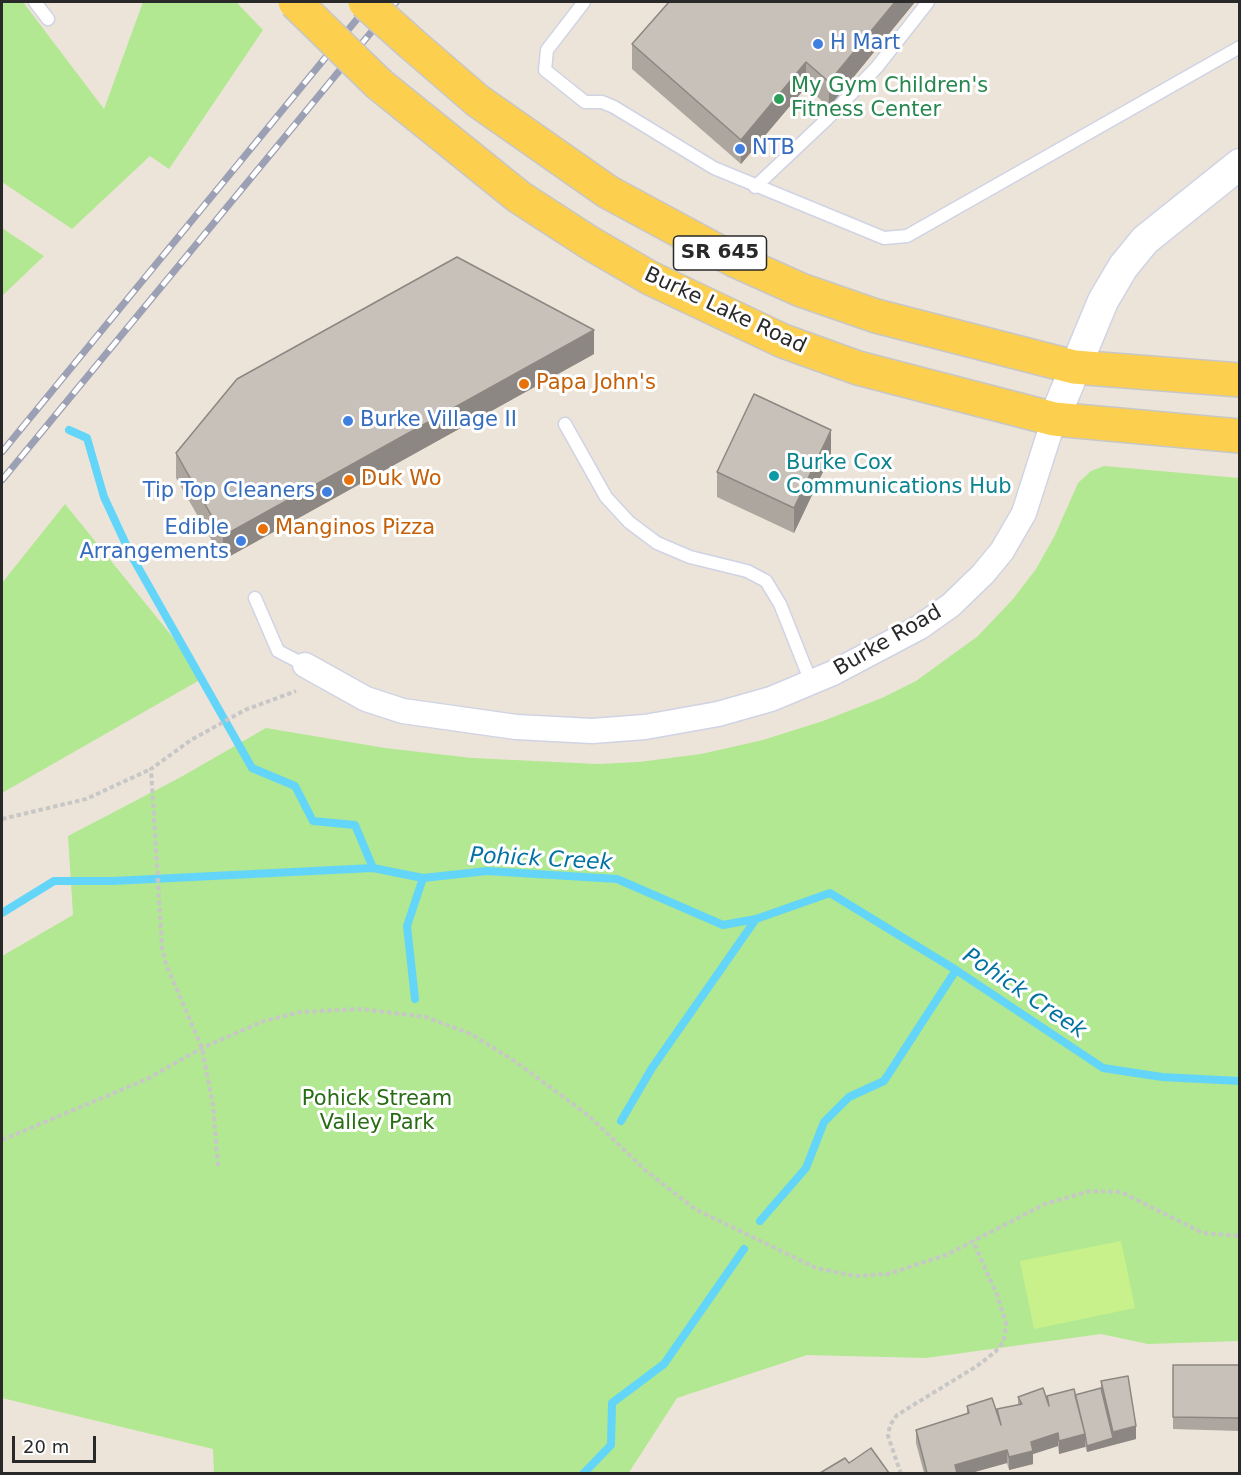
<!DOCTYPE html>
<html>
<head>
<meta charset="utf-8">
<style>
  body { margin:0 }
  #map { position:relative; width:1241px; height:1475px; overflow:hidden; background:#ede4d9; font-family:"DejaVu Sans",sans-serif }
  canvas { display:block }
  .frame { position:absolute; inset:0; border:3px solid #292929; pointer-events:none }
  .scale { position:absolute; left:12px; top:1436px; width:84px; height:27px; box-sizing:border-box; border:3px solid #292929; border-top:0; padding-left:8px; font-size:18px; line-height:21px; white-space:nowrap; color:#292929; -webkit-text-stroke:4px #fff; paint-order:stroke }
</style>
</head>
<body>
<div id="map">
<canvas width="1241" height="1475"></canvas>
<div class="frame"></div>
<div class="scale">20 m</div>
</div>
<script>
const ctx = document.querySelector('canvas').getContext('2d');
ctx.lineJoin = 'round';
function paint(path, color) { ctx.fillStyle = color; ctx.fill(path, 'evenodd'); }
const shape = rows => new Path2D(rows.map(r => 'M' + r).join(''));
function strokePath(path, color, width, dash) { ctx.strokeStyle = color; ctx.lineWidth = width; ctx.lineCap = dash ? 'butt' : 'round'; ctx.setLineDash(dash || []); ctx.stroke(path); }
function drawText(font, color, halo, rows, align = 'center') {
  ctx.font = font + ' "DejaVu Sans",sans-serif'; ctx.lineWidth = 6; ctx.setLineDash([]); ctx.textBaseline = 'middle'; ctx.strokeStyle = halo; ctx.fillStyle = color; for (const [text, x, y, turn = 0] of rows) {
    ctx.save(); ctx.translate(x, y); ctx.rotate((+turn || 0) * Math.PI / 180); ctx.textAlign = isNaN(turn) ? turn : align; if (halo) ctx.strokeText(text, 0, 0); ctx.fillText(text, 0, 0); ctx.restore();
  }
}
paint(shape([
  [2,2,23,2,104,109,143,2,236,2,263,30,169,169,150,156,72,229,2,182],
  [2,228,44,256,2,296],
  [1104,466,1239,478,1239,1341,1148,1344,1101,1334,926,1358,807,1355,677,1398,628,1474,214,1473,213,1449,2,1398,2,956,73,915,68,836,181,777,266,728,385,748,472,758,598,764,639,762,701,754,763,740,823,721,882,698,916,681,978,636,1013,599,1036,569,1055,535,1078,483,1091,471],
  [65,504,205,677,2,793,2,583]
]), '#b1e891');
paint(shape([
  [1121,1241,1135,1308,1034,1329,1020,1261]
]), '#c9f18b');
strokePath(shape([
  [69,430,87,438,104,497,130,553,252,768,295,786,313,821,355,825,373,868],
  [2,913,54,881,113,881,373,868,423,878,487,871,617,879,723,925,756,919,830,893,956,970,1103,1068,1162,1077,1240,1081],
  [415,999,407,926,423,878],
  [621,1121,652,1068,756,919],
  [760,1221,806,1168,824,1122,849,1097,884,1081,956,970],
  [583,1474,611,1445,612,1403,664,1364,744,1249]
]), '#63d5f8', 8);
const service = shape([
  [35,2,48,19],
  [584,2,547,50,545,70,585,102,602,102,614,107,714,168,884,238,907,236,1240,47],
  [755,187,826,120,877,67,928,2],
  [565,424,606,497,629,522,657,543,690,557,747,571,766,581,780,604,811,682],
  [255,598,278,651,305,665]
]);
const minor = shape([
  [305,665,366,699,403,711,516,727,592,731,645,727,718,714,771,699,833,673,920,627,951,605,983,574,1002,551,1024,513,1054,419]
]);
const tertiary = shape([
  [1054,419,1103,301,1123,267,1145,240,1240,164]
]);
const primary = shape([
  [412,44,478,101,608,192,734,260,801,290,876,316,1074,367,1240,380],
  [379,84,519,197,590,243,650,278,783,341,858,368,1054,419,1240,436]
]);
strokePath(service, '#cfd3e4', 15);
strokePath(minor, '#cfd3e4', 27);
strokePath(tertiary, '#cfd3e4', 33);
strokePath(primary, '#c7c7c7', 36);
strokePath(shape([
  [2,819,86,799,151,769],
  [2,1140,147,1079,202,1048,264,1021,300,1012,360,1009,426,1017,471,1034,516,1062,589,1116,645,1170,695,1209,816,1268,855,1276,888,1274,946,1255,1045,1204,1090,1191,1121,1192,1203,1233,1240,1236],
  [218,1166,213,1105,202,1048,166,964,162,947,151,769,191,740,245,710,296,691],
  [901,1474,888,1436,890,1425,897,1415,977,1366,995,1352,1004,1341,1006,1323,997,1295,973,1241]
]), '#c7c7c7', 4, [4.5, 3]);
strokePath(service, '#fff', 12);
strokePath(minor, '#fff', 24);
strokePath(tertiary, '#fff', 30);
strokePath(primary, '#fccf4f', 33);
const rail = shape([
  [2,452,371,2],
  [2,480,396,2]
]);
strokePath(rail, '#9ca0b5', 7);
strokePath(rail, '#fff', 4.5, [14]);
const primaryBridge = shape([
  [295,2,379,84],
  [365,2,412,44]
]);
strokePath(primaryBridge, '#c7c7c7', 36, []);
strokePath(primaryBridge, '#fccf4f', 33);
paint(shape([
  [915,2,829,107,806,87,741,164,632,69,632,44],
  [594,354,223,560,176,478,176,453],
  [831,455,794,533,717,497,717,472],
  [1173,1365,1239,1365,1239,1431,1173,1429],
  [1101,1381,1136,1439,1087,1452,1085,1446,1059,1454,1058,1446,1033,1454,1033,1464,1009,1470,1007,1463,971,1473,924,1473,916,1443,916,1430,967,1414,967,1406,997,1413,997,1409,1018,1405,1018,1397,1047,1401,1047,1396,1075,1395,1101,1388]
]), '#aca69f');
paint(shape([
  [895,2,915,2,829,107,829,82],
  [806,62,806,87,741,164,741,140],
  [594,330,594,354,223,560,223,536],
  [831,430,831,455,794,533,794,508],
  [1136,1426,1136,1439,1113,1445,1113,1432],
  [1058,1433,1058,1446,1033,1454,1033,1464,1009,1470,1009,1457,1031,1442],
  [1085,1434,1085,1447,1059,1454,1059,1441],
  [1113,1438,1113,1445,1087,1452,1087,1446],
  [1007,1450,1007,1463,971,1473,955,1473,955,1465]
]), '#8c8782');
const building = shape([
  [669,2,895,2,829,82,806,62,741,140,632,44,669,2],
  [457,257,594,330,223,536,176,453,237,379,457,257],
  [754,394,831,430,794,508,717,472,754,394],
  [1173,1365,1239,1365,1239,1418,1173,1417,1173,1365],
  [1128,1376,1136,1426,1113,1432,1101,1381,1128,1376],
  [1043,1388,1049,1406,1047,1396,1074,1389,1085,1434,1059,1441,1058,1433,1031,1442,1033,1451,1009,1457,1007,1450,955,1465,957,1473,927,1473,916,1430,969,1413,967,1406,992,1398,1001,1425,997,1409,1022,1404,1018,1397,1043,1388],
  [1101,1388,1113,1438,1087,1446,1085,1434,1075,1395,1101,1388],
  [871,1448,889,1473,820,1473,845,1458,849,1463,871,1448]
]);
paint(building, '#c8c1b9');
strokePath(building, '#8c8782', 1.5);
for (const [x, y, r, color] of [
  [818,44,6,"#3f7fe0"],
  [779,99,6,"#2e9e5b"],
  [740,149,6,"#3f7fe0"],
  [524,384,6,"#e8710a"],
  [348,421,6,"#3f7fe0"],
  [774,476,6,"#0f9aa8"],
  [349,480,6,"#e8710a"],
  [327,492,6,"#3f7fe0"],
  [263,529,6,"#e8710a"],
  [241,541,6,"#3f7fe0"]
]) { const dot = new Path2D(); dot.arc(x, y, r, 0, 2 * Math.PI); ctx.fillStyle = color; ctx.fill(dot); strokePath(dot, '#fff', 2); }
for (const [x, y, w] of [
  [720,253,93]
]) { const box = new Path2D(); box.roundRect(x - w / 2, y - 17, w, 34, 4.5); ctx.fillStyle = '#fff'; ctx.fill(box); strokePath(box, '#292929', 1.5); }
drawText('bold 20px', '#292929', null, [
  ["SR 645",720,253]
]);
drawText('21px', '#366cbe', '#fff', [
  ["H Mart",830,44],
  ["NTB",752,149],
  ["Burke Village II",360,421],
  ["Tip Top Cleaners",315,492,"right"],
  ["Edible",229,529,"right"],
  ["Arrangements",229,553,"right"]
], 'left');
drawText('21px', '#27864d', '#fff', [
  ["My Gym Children's",791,87],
  ["Fitness Center",791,111]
], 'left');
drawText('21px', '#292929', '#fff', [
  ["Burke Lake Road",725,311,25],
  ["Burke Road",888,641,-30]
]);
drawText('21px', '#c56008', '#fff', [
  ["Papa John's",536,384],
  ["Duk Wo",361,480],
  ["Manginos Pizza",275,529]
], 'left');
drawText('21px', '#0d838f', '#fff', [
  ["Burke Cox",786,464],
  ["Communications Hub",786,488]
], 'left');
drawText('21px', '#286c13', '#fff', [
  ["Pohick Stream",377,1100],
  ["Valley Park",377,1124]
]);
drawText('italic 22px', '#0271a4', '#fff', [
  ["Pohick Creek",541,860,3],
  ["Pohick Creek",1024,994,34]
]);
</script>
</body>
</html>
